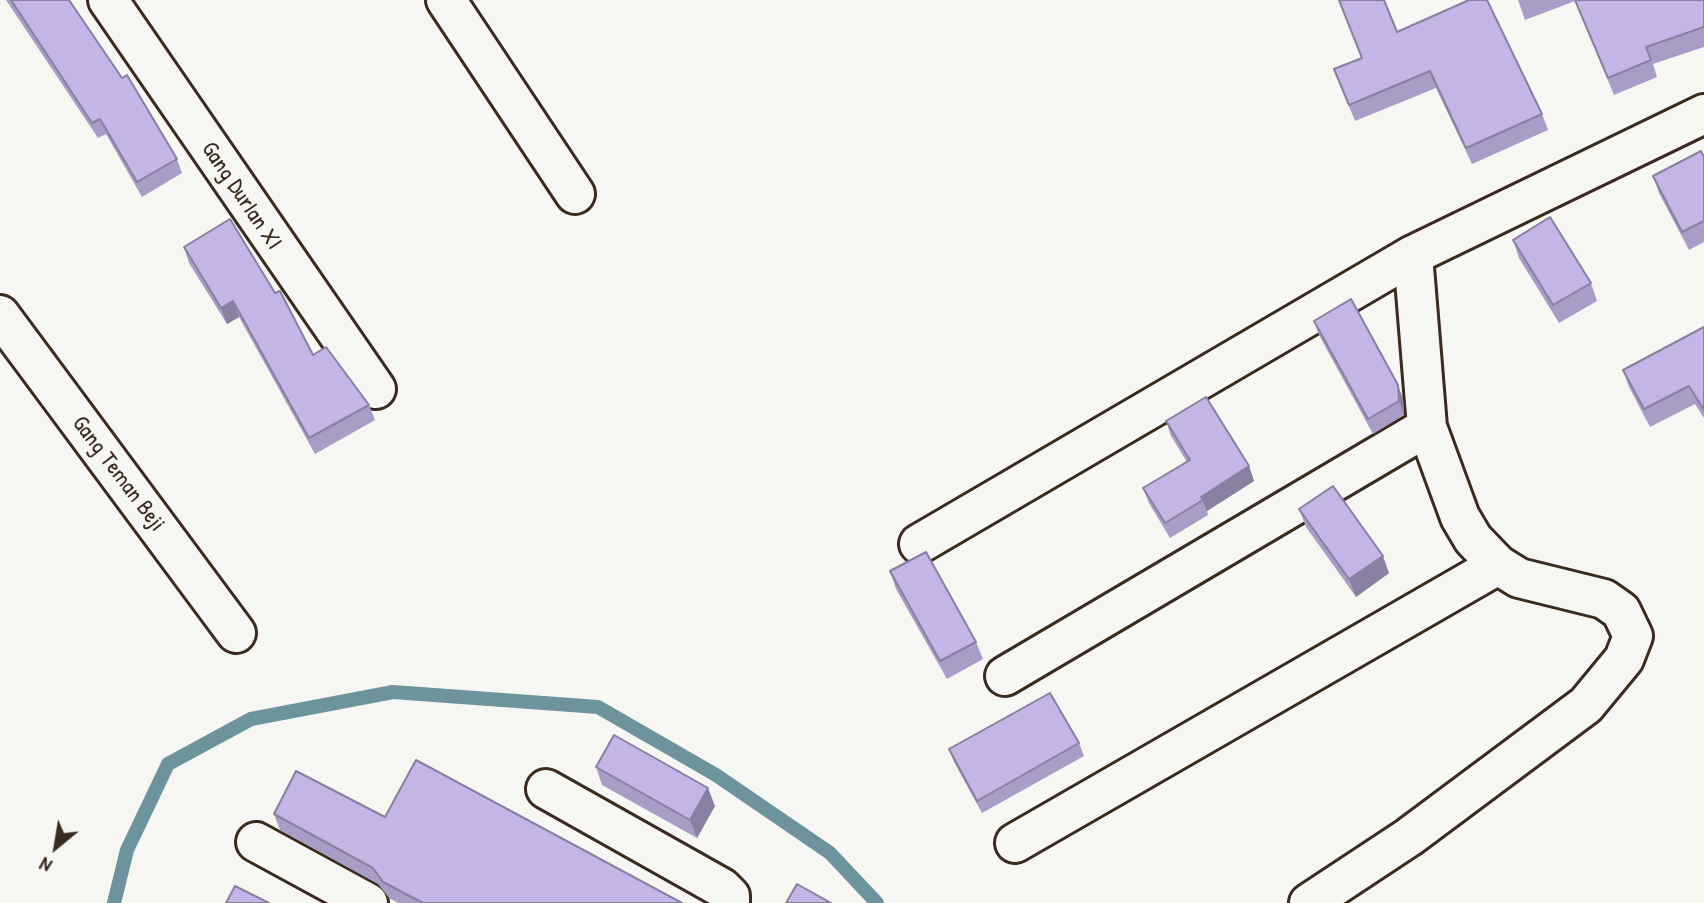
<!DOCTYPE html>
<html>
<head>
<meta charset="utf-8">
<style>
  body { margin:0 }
  #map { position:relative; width:1704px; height:903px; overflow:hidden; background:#f6f6f2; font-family:"Patrick Hand",sans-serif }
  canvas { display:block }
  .north { position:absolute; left:21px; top:812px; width:70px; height:70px; -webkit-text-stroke:5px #f6f6f2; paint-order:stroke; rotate:210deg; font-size:19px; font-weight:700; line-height:28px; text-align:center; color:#3b2a1e }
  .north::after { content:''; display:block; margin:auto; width:24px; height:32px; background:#3b2a1e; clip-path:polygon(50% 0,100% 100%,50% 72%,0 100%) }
</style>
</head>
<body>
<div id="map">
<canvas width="1704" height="903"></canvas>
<div class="north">N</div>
</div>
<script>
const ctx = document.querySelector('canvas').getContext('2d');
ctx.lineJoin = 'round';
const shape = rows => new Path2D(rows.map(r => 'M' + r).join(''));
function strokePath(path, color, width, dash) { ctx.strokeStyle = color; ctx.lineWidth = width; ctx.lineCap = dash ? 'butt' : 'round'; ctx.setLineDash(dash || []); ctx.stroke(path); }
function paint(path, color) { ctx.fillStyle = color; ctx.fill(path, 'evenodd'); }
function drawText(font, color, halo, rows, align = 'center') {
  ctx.font = font + ' "Patrick Hand",sans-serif'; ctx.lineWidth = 5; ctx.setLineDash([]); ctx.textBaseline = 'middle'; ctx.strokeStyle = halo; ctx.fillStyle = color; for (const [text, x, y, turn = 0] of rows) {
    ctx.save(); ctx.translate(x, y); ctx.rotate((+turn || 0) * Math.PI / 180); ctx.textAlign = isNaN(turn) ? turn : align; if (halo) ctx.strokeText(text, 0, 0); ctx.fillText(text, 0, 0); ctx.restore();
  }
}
strokePath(shape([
  [114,903,127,850,168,764,251,719,393,692,598,707,716,775,830,853,877,903]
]), '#6d949c', 14);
const minor = shape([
  [108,0,376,389],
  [446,0,575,194],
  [0,315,236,633],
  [919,544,1413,255,1704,114],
  [1005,676,1427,427],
  [546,789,722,888,730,896,730,903],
  [256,842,368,903],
  [1015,843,1498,565],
  [1309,903,1409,837,1586,705,1624,659,1633,636,1621,611,1604,599,1519,578,1498,565,1473,539,1460,517,1427,427,1413,255]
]);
strokePath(minor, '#3b2a1e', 44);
strokePath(minor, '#f6f6f2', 38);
paint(shape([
  [6,0,69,0,177,159,182,173,142,197,106,134,98,138],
  [1338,0,1542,114,1548,130,1472,164,1436,88,1355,121,1334,69,1361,58],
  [1518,0,1704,0,1704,47,1653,64,1657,77,1614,95,1575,1,1525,20],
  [1704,157,1704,242,1689,250,1659,193,1653,176],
  [1513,240,1591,283,1597,301,1559,323,1519,258],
  [184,247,313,355,369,405,375,420,315,454,239,317,227,324,189,263],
  [1314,321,1403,399,1404,415,1373,434,1319,335],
  [1704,327,1704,418,1695,404,1650,427,1629,387,1623,370],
  [1166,421,1249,466,1254,481,1207,511,1208,515,1170,538,1149,503,1143,488,1187,462,1171,436],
  [1299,509,1389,573,1356,597,1306,527],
  [890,571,976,642,983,659,947,679,896,589],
  [1079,743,1084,756,982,813,954,762,949,749],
  [596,767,715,806,697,838,602,785],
  [274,814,385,817,682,903,398,903,389,898,378,884,280,830]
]), '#a99cc6');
paint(shape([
  [233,301,239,317,227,324,221,308],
  [1398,385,1403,399,1404,415,1399,401],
  [1249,466,1254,481,1207,511,1201,497],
  [1383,556,1389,573,1356,597,1349,579],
  [708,788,715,806,697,838,690,820]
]), '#897fa1');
const building = shape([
  [11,0,69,0,122,78,127,75,177,159,137,182,100,119,92,123,11,0],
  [1339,0,1384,0,1397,32,1469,0,1487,0,1542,114,1466,148,1430,71,1349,105,1334,69,1362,58,1339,0],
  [1575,0,1704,0,1704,27,1646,47,1651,60,1608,78,1575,0],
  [1701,151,1704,157,1704,221,1682,232,1653,176,1701,151],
  [1550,217,1591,283,1553,305,1513,240,1550,217],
  [230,219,275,293,280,291,313,355,326,347,369,405,309,438,233,301,221,308,184,247,230,219],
  [1351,299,1398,385,1399,401,1368,419,1314,321,1351,299],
  [1704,327,1704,410,1689,386,1644,409,1623,370,1704,327],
  [1206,397,1249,466,1201,497,1203,500,1165,523,1143,488,1190,460,1166,421,1206,397],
  [1333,486,1383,556,1349,579,1299,509,1333,486],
  [926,552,976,642,940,661,890,571,926,552],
  [1050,693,1079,743,977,801,949,749,1050,693],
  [614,735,708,788,690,820,596,767,614,735],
  [416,760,682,903,423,903,383,882,373,868,274,814,296,771,385,817,416,760],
  [797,884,831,903,786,903,797,884],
  [235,886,269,903,226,903,235,886]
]);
paint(building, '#c4b5e6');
strokePath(building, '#897fa1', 2);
drawText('23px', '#3b2a1e', '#f6f6f2', [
  ["Gang DurIan XI",241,196,56],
  ["Gang Teman Beji",118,474,53]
]);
</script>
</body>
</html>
